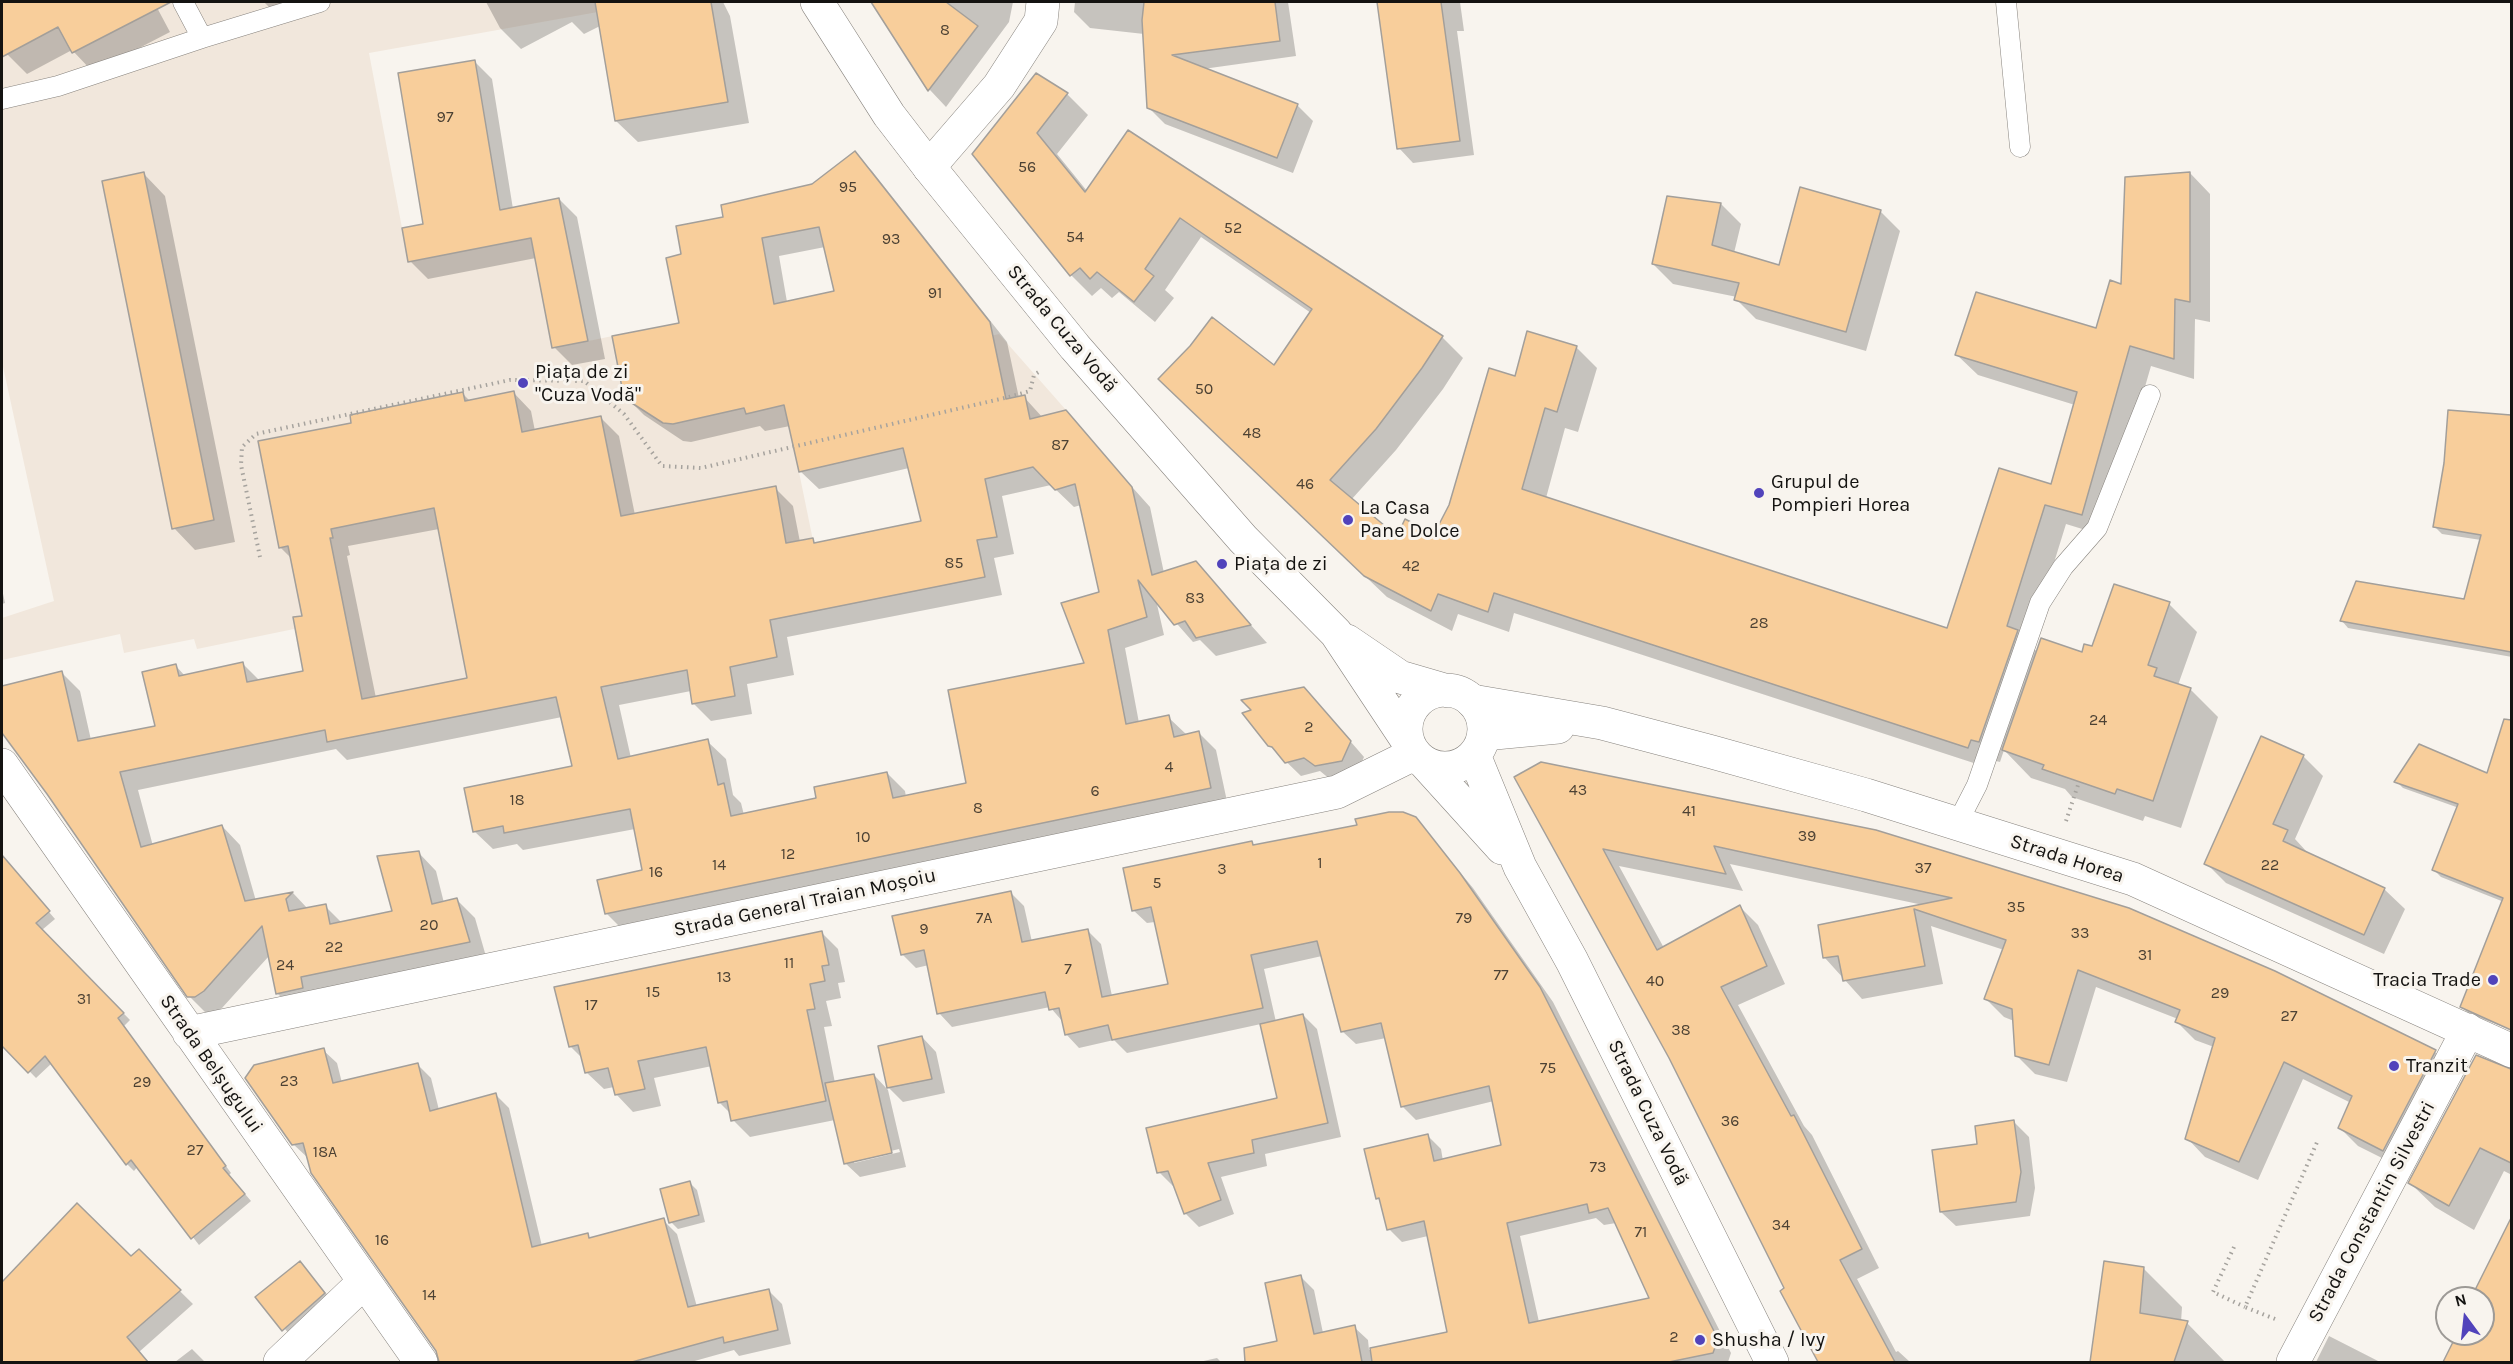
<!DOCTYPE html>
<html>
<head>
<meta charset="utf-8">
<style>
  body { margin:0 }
  #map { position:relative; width:2513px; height:1364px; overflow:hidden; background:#f8f4ee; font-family:Karla,sans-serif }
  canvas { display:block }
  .frame { position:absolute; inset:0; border:3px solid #141311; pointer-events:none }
  .north { position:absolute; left:2435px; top:1286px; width:60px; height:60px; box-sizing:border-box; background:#f8f4ee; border:2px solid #9d9a96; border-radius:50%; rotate:345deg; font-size:16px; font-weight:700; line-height:24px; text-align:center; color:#141311 }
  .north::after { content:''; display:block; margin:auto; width:21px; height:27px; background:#5143bb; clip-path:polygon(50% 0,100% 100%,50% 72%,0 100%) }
</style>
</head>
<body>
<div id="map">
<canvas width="2513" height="1364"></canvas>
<div class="frame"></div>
<div class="north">N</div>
</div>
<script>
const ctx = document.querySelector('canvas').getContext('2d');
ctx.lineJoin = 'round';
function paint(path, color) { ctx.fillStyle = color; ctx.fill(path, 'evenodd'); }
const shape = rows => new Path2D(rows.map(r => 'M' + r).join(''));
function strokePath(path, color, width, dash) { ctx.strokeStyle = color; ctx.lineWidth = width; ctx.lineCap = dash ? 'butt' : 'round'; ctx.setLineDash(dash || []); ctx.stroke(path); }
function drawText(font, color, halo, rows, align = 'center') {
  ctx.font = font + ' Karla,sans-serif'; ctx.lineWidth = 6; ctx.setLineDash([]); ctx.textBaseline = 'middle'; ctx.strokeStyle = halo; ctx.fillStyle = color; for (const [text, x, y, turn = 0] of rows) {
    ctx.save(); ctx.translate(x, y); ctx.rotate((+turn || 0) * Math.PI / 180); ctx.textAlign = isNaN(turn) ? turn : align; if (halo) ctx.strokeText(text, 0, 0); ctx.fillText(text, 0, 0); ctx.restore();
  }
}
paint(shape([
  [2,2,654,2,369,53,402,228,559,198,588,341,796,299,815,376,999,334,1066,410,799,472,817,560,655,660,653,677,327,742,308,643,294,629,197,649,194,639,124,653,120,634,2,660,2,618,54,601,2,362]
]), '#f1e7dc');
paint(shape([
  [2,2,154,2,170,32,93,72,72,50,27,74,7,54,2,43],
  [264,2,302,2,276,14],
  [486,2,723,2,730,16,749,123,638,142,616,121,600,26,584,34,572,22,521,49,500,28],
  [873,2,1013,2,1009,22,946,107,930,90],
  [1075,2,1288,2,1296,56,1203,69,1297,105,1313,121,1293,173,1165,124,1149,108,1144,34,1090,28,1074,12],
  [1379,2,1460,2,1464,31,1457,31,1474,155,1413,163,1399,148],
  [475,62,492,79,513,209,559,199,577,217,605,359,572,365,554,347,536,258,428,279,410,261,425,225],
  [1067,94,1088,115,1057,154,1087,191,1128,132,1442,337,1463,358,1443,389,1396,450,1351,500,1397,538,1434,536,1516,377,1576,347,1597,368,1578,432,1565,428,1546,498,1948,630,2052,486,2075,405,1978,375,1957,355,2097,330,2190,173,2210,194,2210,322,2195,319,2194,379,2151,366,2102,535,2066,524,2029,643,2037,652,2082,654,2169,604,2197,632,2178,685,2190,689,2218,717,2181,828,2145,816,2143,821,2072,797,2065,789,2031,778,2004,750,2000,762,1992,760,1989,768,1514,613,1509,632,1458,614,1452,631,1387,597,1180,400,1274,367,1311,313,1201,237,1165,290,1174,298,1155,322,1119,292,1112,298,1101,288,1092,296,1071,275,974,154],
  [854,153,872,171,1007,342,1019,398,1024,397,1043,418,1065,412,1150,507,1164,573,1195,563,1267,643,1216,656,1200,640,1193,642,1156,600,1164,635,1125,648,1139,723,1168,717,1187,735,1198,732,1216,750,1228,806,624,931,606,913,644,871,635,829,523,850,517,844,493,849,474,831,573,767,562,717,347,760,336,749,138,790,153,846,222,826,240,845,256,901,293,893,308,909,325,906,342,923,394,912,418,852,436,871,444,903,457,900,475,918,487,960,295,1011,277,993,269,956,222,1008,213,1014,207,1014,189,996,48,793,2,729,2,687,62,673,80,691,91,740,157,727,176,666,185,676,242,663,260,681,305,672,304,617,292,559,280,547,353,424,463,394,470,401,513,392,531,411,535,431,601,418,619,436,635,515,775,488,793,506,800,542,812,540,816,544,923,523,909,468,819,489,800,471,790,426,765,431,760,426,691,442,683,441,644,415,626,397,681,324,683,256,725,218,812,186],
  [825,247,835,292,787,302,779,256],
  [1051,485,1074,507,1081,505,1100,593,1086,664,967,784,906,797,905,791,887,773,818,799,744,815,741,803,733,795,726,759,707,741,631,758,619,705,691,691,693,703,711,721,752,714,747,684,794,675,787,637,1002,595,994,558,1014,554,1002,496],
  [439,529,469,679,376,698,347,556,350,555,348,546],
  [144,174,165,196,235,542,195,550,174,528],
  [1721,204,1741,224,1734,253,1780,267,1880,211,1900,231,1866,351,1756,319,1736,299,1737,297,1673,284,1653,264],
  [2449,412,2512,417,2512,657,2348,628,2342,621,2465,600,2481,540,2442,534,2435,527,2445,463],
  [2,589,5,603,2,604],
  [1318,704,1364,757,1356,775,1331,780,1320,771,1301,776,1269,745],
  [2502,731,2512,734,2512,1030,2469,1014,2462,1007,2504,902,2441,877,2434,870,2459,808,2403,788,2396,781,2488,775],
  [2303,756,2323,776,2295,839,2307,852,2307,854,2384,889,2405,909,2384,954,2226,883,2206,863],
  [1516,777,2274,972,2435,1052,2453,1070,2402,1168,2358,1146,2340,1128,2351,1103,2303,1079,2258,1180,2205,1157,2187,1138,2214,1047,2195,1040,2177,1022,2178,1019,2096,987,2067,1082,2035,1074,2016,1055,2014,1021,2004,1017,1985,998,2004,950,1931,926,1943,984,1862,999,1825,958,1819,926,1923,905,1730,864,1743,891,1619,866,1664,948,1740,907,1758,925,1785,984,1738,1005,1804,1126,1812,1135,1879,1268,1857,1279,1896,1352,1898,1351,1910,1362,1819,1362,1782,1291,1786,1289,1670,1057],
  [1415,818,1473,888,1553,1002,1731,1353,1728,1362,1283,1362,1267,1284,1301,1277,1314,1290,1323,1333,1354,1327,1368,1340,1369,1350,1449,1333,1428,1236,1402,1242,1389,1229,1382,1202,1378,1198,1427,1135,1441,1149,1443,1161,1502,1146,1494,1101,1416,1120,1402,1106,1386,1038,1356,1044,1342,1031,1322,956,1264,969,1276,1022,1303,1015,1317,1029,1341,1137,1265,1154,1267,1166,1221,1177,1234,1214,1199,1227,1185,1213,1175,1186,1173,1186,1159,1172,1279,1100,1261,1024,1127,1053,1114,1040,1079,1048,1066,1034,1063,1022,1050,1007,952,1027,939,1013,929,965,916,968,902,954,1011,893,1024,906,1032,942,1087,930,1101,944,1112,996,1169,985,1155,922,1147,923,1133,910,1251,843,1255,846],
  [1596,1218,1604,1225,1616,1223,1652,1299,1539,1322,1520,1236],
  [4,860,55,919,42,930,130,1020,124,1026,231,1173,229,1175,251,1201,199,1245,138,1166,134,1171,127,1164,52,1063,36,1078,2,1043,2,1034,9,1026,2,1018,2,976,14,963,2,948,2,863],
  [821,932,838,949,845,982,838,983,841,998,826,1001,832,1026,824,1027,835,1083,874,1075,888,1090,906,1167,860,1177,845,1163,835,1120,750,1137,733,1120,731,1114,719,1102,712,1066,654,1078,661,1106,633,1112,616,1094,614,1087,604,1089,586,1072,583,1059,570,1046],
  [899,1149,900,1152,854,1163,854,1160],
  [922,1037,936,1052,945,1093,903,1102,888,1087],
  [323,1050,337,1063,342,1083,418,1065,431,1078,439,1110,495,1094,509,1108,542,1246,587,1235,591,1239,663,1220,677,1234,697,1307,768,1290,782,1304,791,1344,739,1356,734,1350,691,1362,440,1362,438,1351,308,1158,293,1144],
  [2470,1069,2512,1089,2512,1175,2504,1171,2474,1230,2435,1207,2410,1183],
  [2014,1122,2029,1137,2035,1188,2030,1216,1956,1226,1941,1212],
  [690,1183,697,1190,705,1222,678,1229,671,1222],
  [77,1206,131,1258,139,1251,193,1304,139,1352,149,1362,2,1362,2,1285],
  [2493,1257,2512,1267,2512,1362,2445,1362,2459,1334,2483,1334,2483,1298,2472,1298],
  [300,1263,339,1308,298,1344,257,1297],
  [2105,1263,2144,1269,2182,1307,2181,1322,2187,1323,2225,1362,2092,1362],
  [2329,1336,2380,1362,2316,1362],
  [192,1349,205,1362,175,1362],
  [1217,1358,1221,1362,1199,1362]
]), '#0003');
const building = shape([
  [2,2,171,2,72,53,58,27,2,57,2,2],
  [595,2,711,2,728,102,615,121,595,2],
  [871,2,946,2,978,26,928,91,871,2],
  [1144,2,1275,2,1280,41,1172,55,1298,104,1277,158,1147,108,1142,20,1144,2],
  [1377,2,1441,2,1460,141,1397,149,1377,2],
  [475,60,500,210,559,198,588,341,552,348,531,238,408,262,402,228,423,224,398,73,475,60],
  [1036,73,1068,93,1037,133,1085,192,1128,130,1443,336,1422,368,1376,429,1330,480,1397,536,1405,519,1434,534,1449,505,1489,368,1515,376,1527,331,1577,346,1557,412,1545,408,1522,489,1947,628,1999,468,2051,484,2077,392,1955,355,1976,292,2096,328,2110,280,2121,284,2125,177,2190,172,2190,302,2175,299,2174,359,2130,346,2082,515,2045,505,2007,626,2018,630,1979,742,1971,740,1968,748,1494,593,1488,612,1438,594,1431,611,1364,576,1158,379,1190,346,1212,317,1274,365,1312,309,1180,218,1145,269,1154,276,1134,302,1097,272,1090,279,1080,268,1070,276,972,154,1036,73],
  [855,151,990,322,1006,399,1025,395,1030,419,1066,410,1132,487,1152,575,1196,561,1251,625,1196,638,1185,621,1174,625,1138,580,1147,617,1108,630,1126,724,1169,715,1174,737,1199,731,1211,788,605,914,597,880,642,870,630,809,504,833,503,826,473,832,464,788,572,766,556,697,327,742,325,730,120,772,141,847,222,825,245,901,293,892,286,899,289,911,326,904,330,924,392,911,377,856,419,851,432,904,457,898,470,942,301,977,303,988,276,994,262,926,204,991,195,997,187,997,47,794,2,733,2,686,62,671,78,741,155,726,142,672,176,664,179,676,243,662,247,682,303,671,293,617,302,616,288,546,279,548,258,441,351,423,350,415,463,392,465,401,514,391,522,432,601,416,621,516,776,486,786,543,813,538,814,543,921,521,903,448,799,472,784,405,746,414,744,408,673,424,663,423,624,398,612,336,679,323,666,258,681,254,676,226,723,217,721,205,812,184,855,151],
  [819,227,834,291,774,304,762,238,819,227],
  [1033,467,1055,490,1075,484,1099,592,1061,603,1084,663,948,690,966,783,893,798,887,772,814,787,816,798,731,816,724,783,718,785,708,739,618,759,601,687,687,670,692,704,735,696,730,667,777,657,770,620,985,577,977,540,997,537,985,479,1033,467],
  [434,508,467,678,362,699,330,538,333,538,331,529,434,508],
  [144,172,214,520,172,529,102,181,144,172],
  [1800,187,1881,210,1846,332,1734,300,1739,283,1652,264,1667,196,1721,203,1712,245,1779,265,1800,187],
  [2448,410,2511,415,2511,652,2340,621,2356,581,2464,599,2481,535,2433,527,2444,463,2448,410],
  [2114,584,2170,602,2148,665,2157,668,2154,676,2191,688,2153,801,2117,789,2115,794,2042,769,2044,765,2002,750,2041,638,2082,652,2084,644,2092,646,2114,584],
  [1304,687,1351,741,1342,761,1315,766,1304,758,1285,763,1272,747,1268,746,1242,713,1251,710,1241,700,1304,687],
  [2504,719,2511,720,2511,1030,2460,1007,2503,898,2432,870,2458,804,2394,782,2419,744,2487,773,2504,719],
  [2261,736,2304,755,2273,824,2288,830,2283,841,2385,888,2364,935,2204,864,2261,736],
  [1541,762,1876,830,2129,908,2275,971,2436,1050,2383,1151,2338,1128,2352,1096,2284,1062,2239,1162,2185,1139,2215,1038,2175,1022,2180,1010,2078,970,2049,1065,2015,1056,2012,1009,1984,999,2006,940,1914,909,1925,966,1843,981,1838,956,1823,958,1818,925,1952,898,1714,846,1726,874,1603,849,1657,950,1740,905,1767,966,1721,987,1791,1116,1794,1115,1862,1249,1840,1260,1895,1362,1818,1362,1780,1291,1784,1288,1669,1058,1514,777,1541,762],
  [1389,812,1403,812,1416,817,1460,873,1540,987,1718,1339,1713,1353,1669,1362,1372,1362,1370,1348,1447,1332,1424,1221,1387,1230,1379,1198,1376,1199,1364,1149,1428,1134,1434,1161,1501,1145,1489,1086,1401,1107,1381,1023,1341,1032,1317,941,1251,955,1263,1008,1112,1040,1108,1025,1065,1035,1059,1008,1049,1010,1045,992,937,1014,924,950,901,955,892,916,1011,891,1022,942,1088,929,1102,997,1168,984,1151,907,1132,911,1123,868,1252,841,1253,845,1357,825,1355,819,1389,812],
  [1587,1204,1589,1213,1608,1208,1649,1298,1529,1323,1507,1223,1587,1204],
  [2,855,50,911,36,923,124,1013,118,1018,226,1166,223,1168,245,1194,191,1239,131,1160,126,1165,45,1056,28,1073,2,1046,2,855],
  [822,931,829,965,822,966,825,981,810,984,815,1009,807,1010,826,1101,731,1121,727,1101,718,1103,706,1047,638,1061,645,1089,615,1095,608,1068,585,1073,578,1045,569,1047,554,987,822,931],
  [1303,1014,1328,1123,1252,1140,1254,1153,1208,1163,1221,1200,1184,1214,1168,1171,1157,1173,1146,1128,1277,1098,1260,1024,1303,1014],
  [922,1036,932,1079,887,1088,878,1046,922,1036],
  [324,1048,333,1083,418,1063,430,1111,496,1093,532,1247,588,1233,589,1238,664,1218,688,1307,769,1289,778,1330,724,1343,723,1337,632,1362,439,1362,436,1351,311,1173,303,1143,292,1145,245,1078,254,1065,324,1048],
  [2476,1055,2511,1069,2511,1163,2480,1148,2449,1206,2408,1183,2476,1055],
  [874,1074,892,1153,844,1164,825,1083,874,1074],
  [2014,1120,2021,1172,2016,1202,1940,1212,1932,1150,1977,1144,1975,1126,2014,1120],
  [690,1181,699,1215,669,1223,660,1189,690,1181],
  [77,1203,131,1256,139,1249,181,1290,127,1337,148,1362,2,1362,2,1282,77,1203],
  [2511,1218,2511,1362,2443,1362,2457,1334,2483,1334,2483,1298,2471,1298,2511,1218],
  [300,1261,325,1293,282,1331,255,1297,300,1261],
  [2104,1261,2144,1267,2140,1313,2188,1321,2174,1362,2090,1362,2104,1261],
  [1301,1275,1314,1334,1355,1325,1362,1362,1245,1362,1244,1348,1277,1341,1265,1283,1301,1275]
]);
paint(building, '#f8ce9b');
strokePath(building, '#a39f9a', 1.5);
const lane = shape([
  [183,2,202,38],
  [2006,2,2020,147],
  [2,99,58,86,202,38,320,2],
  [1957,824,1977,785,2040,603,2063,567,2097,528,2150,395]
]);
const street = shape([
  [929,167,999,86,1041,21,1043,2],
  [1472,701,1602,723,1712,752,1866,795,2133,879,2512,1051],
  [1484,734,1558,727],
  [2,765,421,1362],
  [189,1033,1337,792,1414,754],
  [280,1362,364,1282],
  [2293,1362,2468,1030]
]);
const secondary = shape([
  [817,2,889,115,929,167,1075,347,1243,539,1336,633,1407,740],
  [1347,641,1400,677,1448,691],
  '1406 729a39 39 0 1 1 78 0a39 39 0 1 1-78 0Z',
  [1474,755,1520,867,1572,961,1772,1362],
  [1425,763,1502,848]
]);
strokePath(lane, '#87837e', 21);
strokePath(street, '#87837e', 34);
strokePath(secondary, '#87837e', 34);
strokePath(shape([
  [260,557,241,465,242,447,256,434,510,380,584,381,624,414,662,466,701,468,1009,397,1030,391,1034,375,1040,371],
  [2066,821,2079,782],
  [2234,1247,2213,1292,2245,1307],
  [2275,1319,2245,1307,2318,1140]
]), '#a6a39e', 4, [1.5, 4.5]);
strokePath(lane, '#fff', 20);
strokePath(street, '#fff', 33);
strokePath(secondary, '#fff', 33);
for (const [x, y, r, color] of [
  [523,383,6,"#5143bb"],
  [1759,493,6,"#5143bb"],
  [1348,520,6,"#5143bb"],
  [1222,564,6,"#5143bb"],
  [2493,980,6,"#5143bb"],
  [2394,1066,6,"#5143bb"],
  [1700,1340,6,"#5143bb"]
]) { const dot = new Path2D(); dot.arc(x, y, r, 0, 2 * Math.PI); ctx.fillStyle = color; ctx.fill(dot); strokePath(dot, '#f8f4ee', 2); }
drawText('16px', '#4d4234', null, [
  ["8",945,30],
  ["97",445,117],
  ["56",1027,167],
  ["95",848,187],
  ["52",1233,228],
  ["54",1075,237],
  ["93",891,239],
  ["91",935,293],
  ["50",1204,389],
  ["48",1252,433],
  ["87",1060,445],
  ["46",1305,484],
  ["85",954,563],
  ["42",1411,566],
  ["83",1195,598],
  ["28",1759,623],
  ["24",2098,720],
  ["2",1309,727],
  ["4",1169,767],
  ["43",1578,790],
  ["6",1095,791],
  ["18",517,800],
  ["8",978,808],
  ["41",1689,811],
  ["39",1807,836],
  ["10",863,837],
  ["12",788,854],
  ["1",1320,863],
  ["14",719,865],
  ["22",2270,865],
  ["37",1923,868],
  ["3",1222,869],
  ["16",656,872],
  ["5",1157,883],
  ["35",2016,907],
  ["7A",984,918],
  ["79",1464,918],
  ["20",429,925],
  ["9",924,929],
  ["33",2080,933],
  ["22",334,947],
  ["31",2145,955],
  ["11",789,963],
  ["24",285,965],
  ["7",1068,969],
  ["77",1501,975],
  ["13",724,977],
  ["40",1655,981],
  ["15",653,992],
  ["29",2220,993],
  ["31",84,999],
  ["17",591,1005],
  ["27",2289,1016],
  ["38",1681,1030],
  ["75",1548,1068],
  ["23",289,1081],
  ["29",142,1082],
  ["36",1730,1121],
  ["27",195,1150],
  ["18A",325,1152],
  ["73",1598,1167],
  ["34",1781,1225],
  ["71",1641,1232],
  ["16",382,1240],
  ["14",429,1295],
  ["2",1674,1337]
]);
drawText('20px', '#141311', '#f8f4ee', [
  ["Strada Cuza Vodă",1062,329,50],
  ["Strada Horea",2067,859,18],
  ["Strada General Traian Moșoiu",805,903,-12],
  ["Strada Belșugului",211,1064,55],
  ["Strada Cuza Vodă",1648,1113,64],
  ["Strada Constantin Silvestri",2372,1212,-62]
]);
drawText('20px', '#141311', '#f8f4ee', [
  ["Piața de zi",535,372],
  ["\"Cuza Vodă\"",535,395],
  ["Grupul de",1771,482],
  ["Pompieri Horea",1771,505],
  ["La Casa",1360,508],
  ["Pane Dolce",1360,531],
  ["Piața de zi",1234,564],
  ["Tracia Trade",2481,980,"right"],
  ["Tranzit",2406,1066],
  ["Shusha / Ivy",1712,1340]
], 'left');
</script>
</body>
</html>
